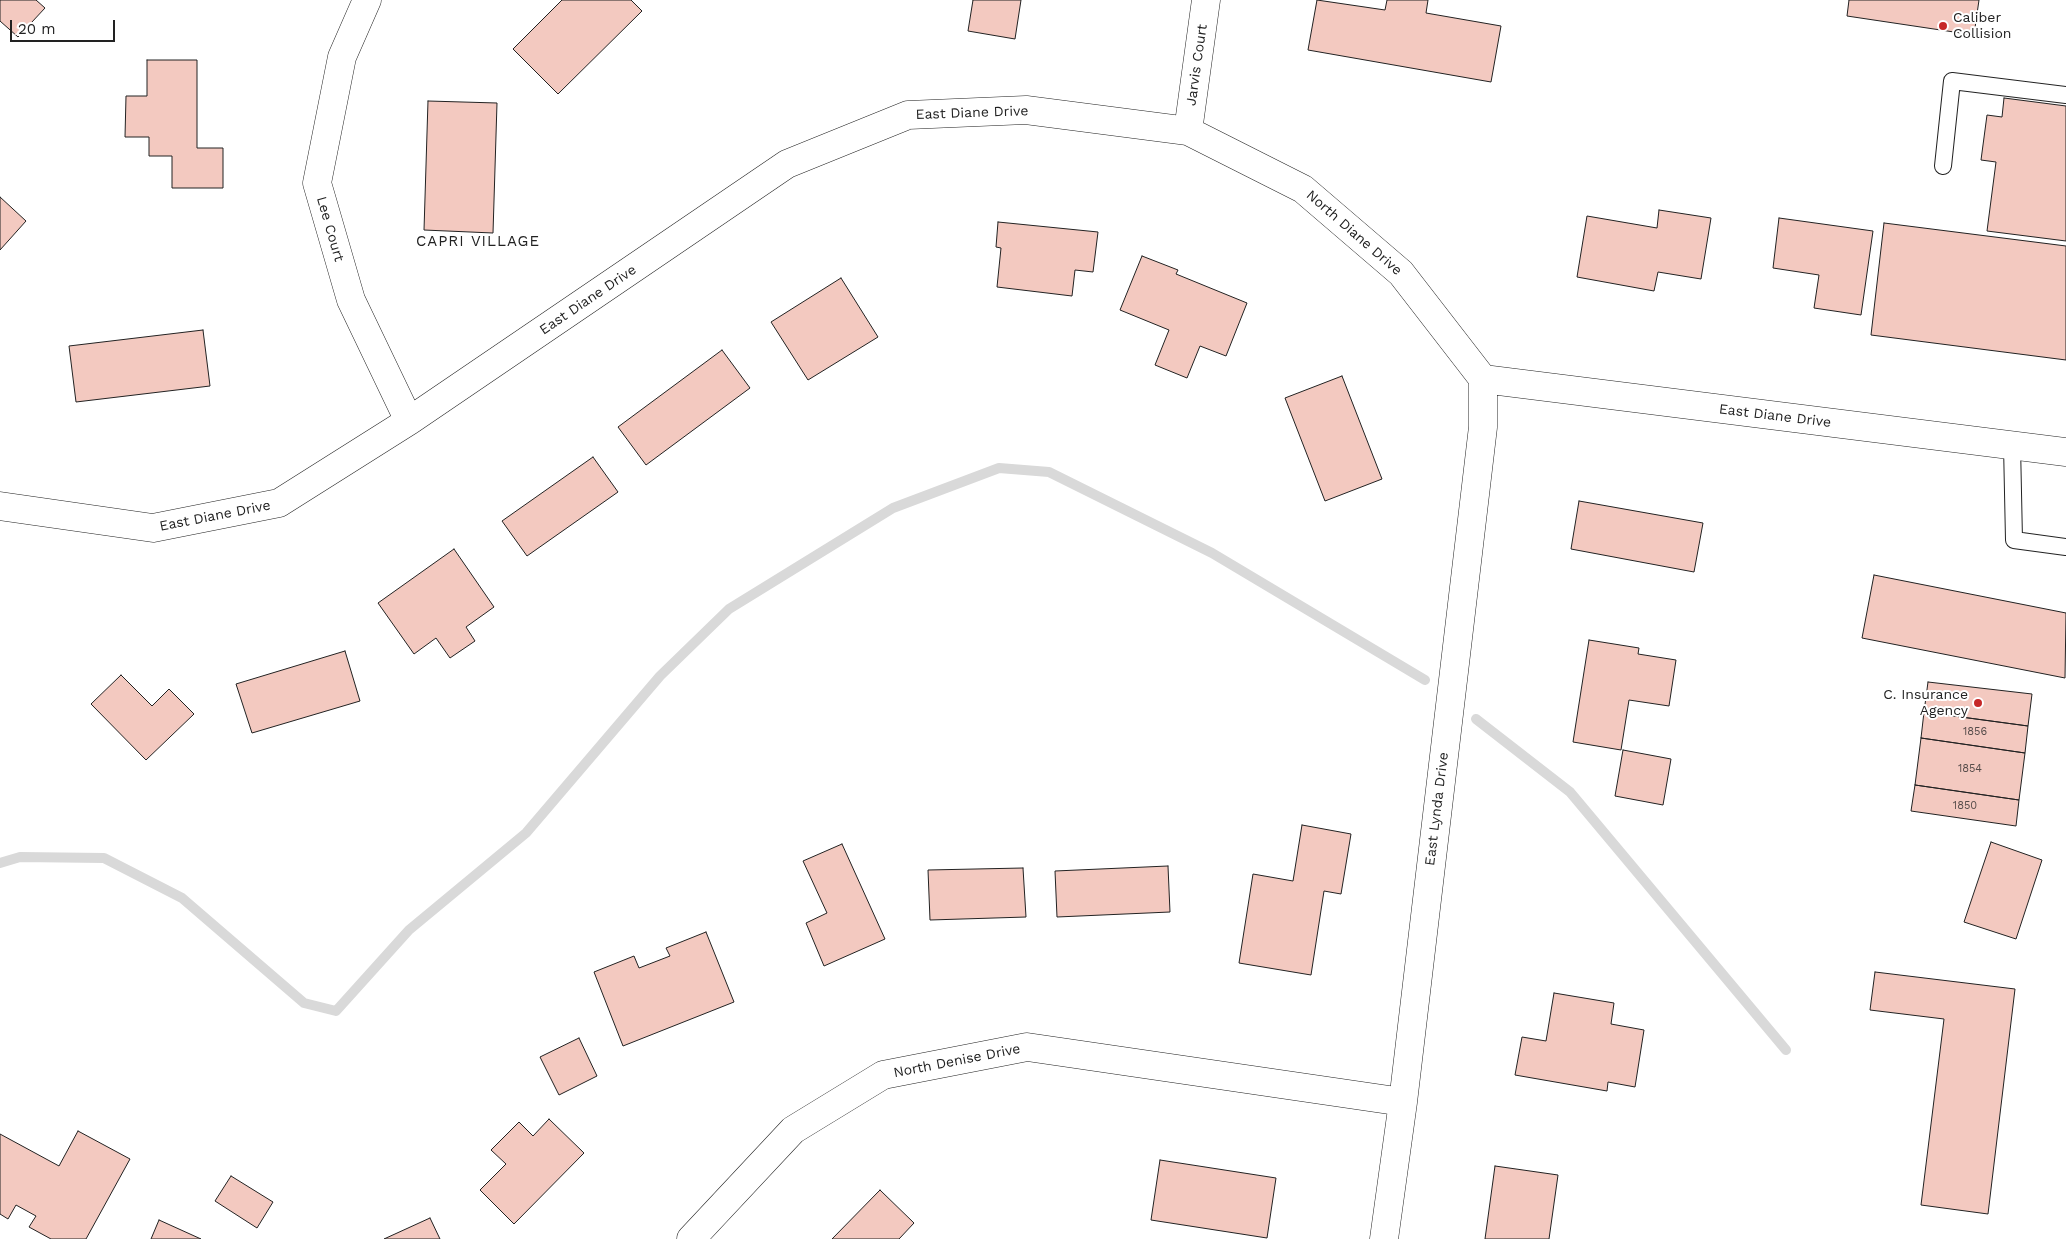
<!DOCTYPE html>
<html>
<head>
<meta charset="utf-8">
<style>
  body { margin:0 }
  #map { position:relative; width:2066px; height:1239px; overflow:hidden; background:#fff; font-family:"Work Sans",sans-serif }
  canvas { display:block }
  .scale { position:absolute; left:10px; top:20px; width:105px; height:22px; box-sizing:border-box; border:2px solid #222; border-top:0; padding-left:6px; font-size:15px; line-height:18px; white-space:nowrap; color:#222; -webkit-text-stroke:4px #fff; paint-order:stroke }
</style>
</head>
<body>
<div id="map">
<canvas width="2066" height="1239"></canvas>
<div class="scale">20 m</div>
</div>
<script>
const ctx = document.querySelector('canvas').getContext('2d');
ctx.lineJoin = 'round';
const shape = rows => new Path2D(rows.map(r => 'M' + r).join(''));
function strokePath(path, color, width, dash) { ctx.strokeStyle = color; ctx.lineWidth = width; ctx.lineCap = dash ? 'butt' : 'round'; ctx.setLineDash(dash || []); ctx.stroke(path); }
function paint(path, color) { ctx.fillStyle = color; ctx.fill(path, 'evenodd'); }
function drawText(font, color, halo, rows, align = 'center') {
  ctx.font = font + ' "Work Sans",sans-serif'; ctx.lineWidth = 4; ctx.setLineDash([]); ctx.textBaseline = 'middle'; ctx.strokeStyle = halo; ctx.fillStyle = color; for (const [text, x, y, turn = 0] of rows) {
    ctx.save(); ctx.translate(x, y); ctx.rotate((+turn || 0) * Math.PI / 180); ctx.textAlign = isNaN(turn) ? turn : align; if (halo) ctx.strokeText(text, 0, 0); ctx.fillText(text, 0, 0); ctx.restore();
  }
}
strokePath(shape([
  [1476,719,1570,792,1786,1050],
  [0,863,20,857,104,858,182,898,304,1003,336,1011,409,930,526,833,660,676,729,609,893,508,999,468,1049,472,1212,553,1425,680]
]), '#d9d9d9', 10);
const building = shape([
  [0,0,36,0,45,8,18,37,0,21,0,0],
  [562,0,631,0,642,11,558,94,513,49,562,0],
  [973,0,1021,0,1015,39,968,31,973,0],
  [1317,0,1385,10,1387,0,1428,0,1426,13,1501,26,1491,82,1308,50,1317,0],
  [1849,0,1979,0,1974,35,1847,16,1849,0],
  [147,60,197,60,197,148,223,148,223,188,172,188,172,156,149,156,149,137,125,137,126,96,147,96,147,60],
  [2004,98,2066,106,2066,241,1987,231,1996,162,1981,160,1987,115,2002,117,2004,98],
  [428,101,497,103,493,233,424,230,428,101],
  [0,197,26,221,0,250,0,197],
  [1659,210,1711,218,1701,279,1658,272,1654,291,1577,277,1587,216,1657,228,1659,210],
  [1779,218,1873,231,1861,315,1814,308,1819,275,1773,268,1779,218],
  [998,222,1098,232,1093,272,1075,270,1072,296,997,287,1001,248,996,247,998,222],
  [1884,223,2066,246,2066,360,1871,335,1884,223],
  [1142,256,1178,270,1176,274,1247,303,1226,356,1200,346,1187,378,1155,365,1169,330,1120,310,1142,256],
  [841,278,878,337,808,380,771,322,841,278],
  [203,330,210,386,76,402,69,346,203,330],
  [722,350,750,388,646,465,618,427,722,350],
  [1342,376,1382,479,1325,501,1285,398,1342,376],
  [593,457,618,492,527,556,502,521,593,457],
  [1579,501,1703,523,1694,572,1571,549,1579,501],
  [454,549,494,607,466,627,475,641,450,658,436,638,414,654,378,603,454,549],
  [1874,575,2066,613,2065,678,1862,638,1874,575],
  [1589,640,1639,648,1638,654,1676,660,1669,706,1629,700,1621,750,1573,742,1589,640],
  [345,651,360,701,252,733,236,684,345,651],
  [121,675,152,706,169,689,194,714,146,760,91,704,121,675],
  [1928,682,2032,694,2028,726,1924,712,1928,682],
  [1924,712,2028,726,2025,753,1921,738,1924,712],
  [1921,738,2025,753,2019,800,1915,785,1921,738],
  [1623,750,1671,759,1663,805,1615,796,1623,750],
  [1915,785,2019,800,2016,826,1911,811,1915,785],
  [1302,825,1351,834,1341,894,1324,891,1311,975,1239,963,1253,874,1293,881,1302,825],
  [1991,842,2042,860,2016,939,1964,922,1991,842],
  [842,844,885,939,824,966,806,923,827,913,803,861,842,844],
  [1168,866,1170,912,1057,917,1055,871,1168,866],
  [1023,868,1026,917,930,920,928,870,1023,868],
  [706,932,734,1002,623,1046,594,972,634,956,639,968,670,956,666,948,706,932],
  [1875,972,2015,989,1988,1214,1921,1205,1944,1019,1870,1010,1875,972],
  [1554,993,1614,1003,1611,1024,1644,1030,1635,1087,1608,1082,1607,1091,1515,1075,1522,1037,1546,1041,1554,993],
  [579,1038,597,1076,559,1095,540,1057,579,1038],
  [549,1119,584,1153,514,1224,480,1190,506,1164,491,1150,519,1122,533,1136,549,1119],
  [78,1131,130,1159,86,1239,51,1239,29,1227,36,1216,16,1205,8,1219,0,1214,0,1134,59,1166,78,1131],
  [1160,1160,1276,1178,1267,1238,1151,1220,1160,1160],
  [1495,1166,1558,1175,1549,1239,1485,1239,1495,1166],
  [231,1176,273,1202,257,1228,215,1201,231,1176],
  [880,1190,914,1223,899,1239,832,1239,880,1190],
  [430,1218,440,1239,384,1239,430,1218],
  [159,1220,201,1239,151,1239,159,1220]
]);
paint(building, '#f3c9c0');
strokePath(building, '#222', 1);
const service = shape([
  [1943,166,1952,81,2066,95],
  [2012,445,2014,540,2066,547]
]);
const minor = shape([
  [367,0,342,57,317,183,351,300,409,421],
  [1188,131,1206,0],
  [1483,379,2066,452],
  [0,506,153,528,279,503,409,421,787,164,908,115,1026,110,1188,131,1303,189,1401,273,1483,379],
  [691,1239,793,1130,883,1075,1027,1047,1403,1102],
  [1384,1239,1403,1102,1483,427,1483,379]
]);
strokePath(service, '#222', 18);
strokePath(minor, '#222', 29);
strokePath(service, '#fff', 16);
strokePath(minor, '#fff', 28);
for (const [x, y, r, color] of [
  [1943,26,5,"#c62828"],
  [1978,703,5,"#c62828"]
]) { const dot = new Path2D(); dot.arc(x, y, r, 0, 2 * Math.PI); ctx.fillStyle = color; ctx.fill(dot); strokePath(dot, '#fff', 2); }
drawText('11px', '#564c4a', null, [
  ["1856",1975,732],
  ["1854",1970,769],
  ["1850",1965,806]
]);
drawText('14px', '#222', '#fff', [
  ["Caliber",1953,18],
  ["Collision",1953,34],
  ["C. Insurance",1968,695,"right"],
  ["Agency",1968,711,"right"]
], 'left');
drawText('14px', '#222', '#fff', [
  ["Jarvis Court",1197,65,-82],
  ["East Diane Drive",972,113,-2],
  ["Lee Court",330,229,74],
  ["North Diane Drive",1354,233,41],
  ["East Diane Drive",588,300,-34],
  ["East Diane Drive",1775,416,7],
  ["East Diane Drive",215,516,-11],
  ["East Lynda Drive",1437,809,-83],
  ["North Denise Drive",957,1061,-11]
]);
ctx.letterSpacing = '1px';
drawText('15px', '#222', '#fff', [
  ["CAPRI VILLAGE",478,242]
]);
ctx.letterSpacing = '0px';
</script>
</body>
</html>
